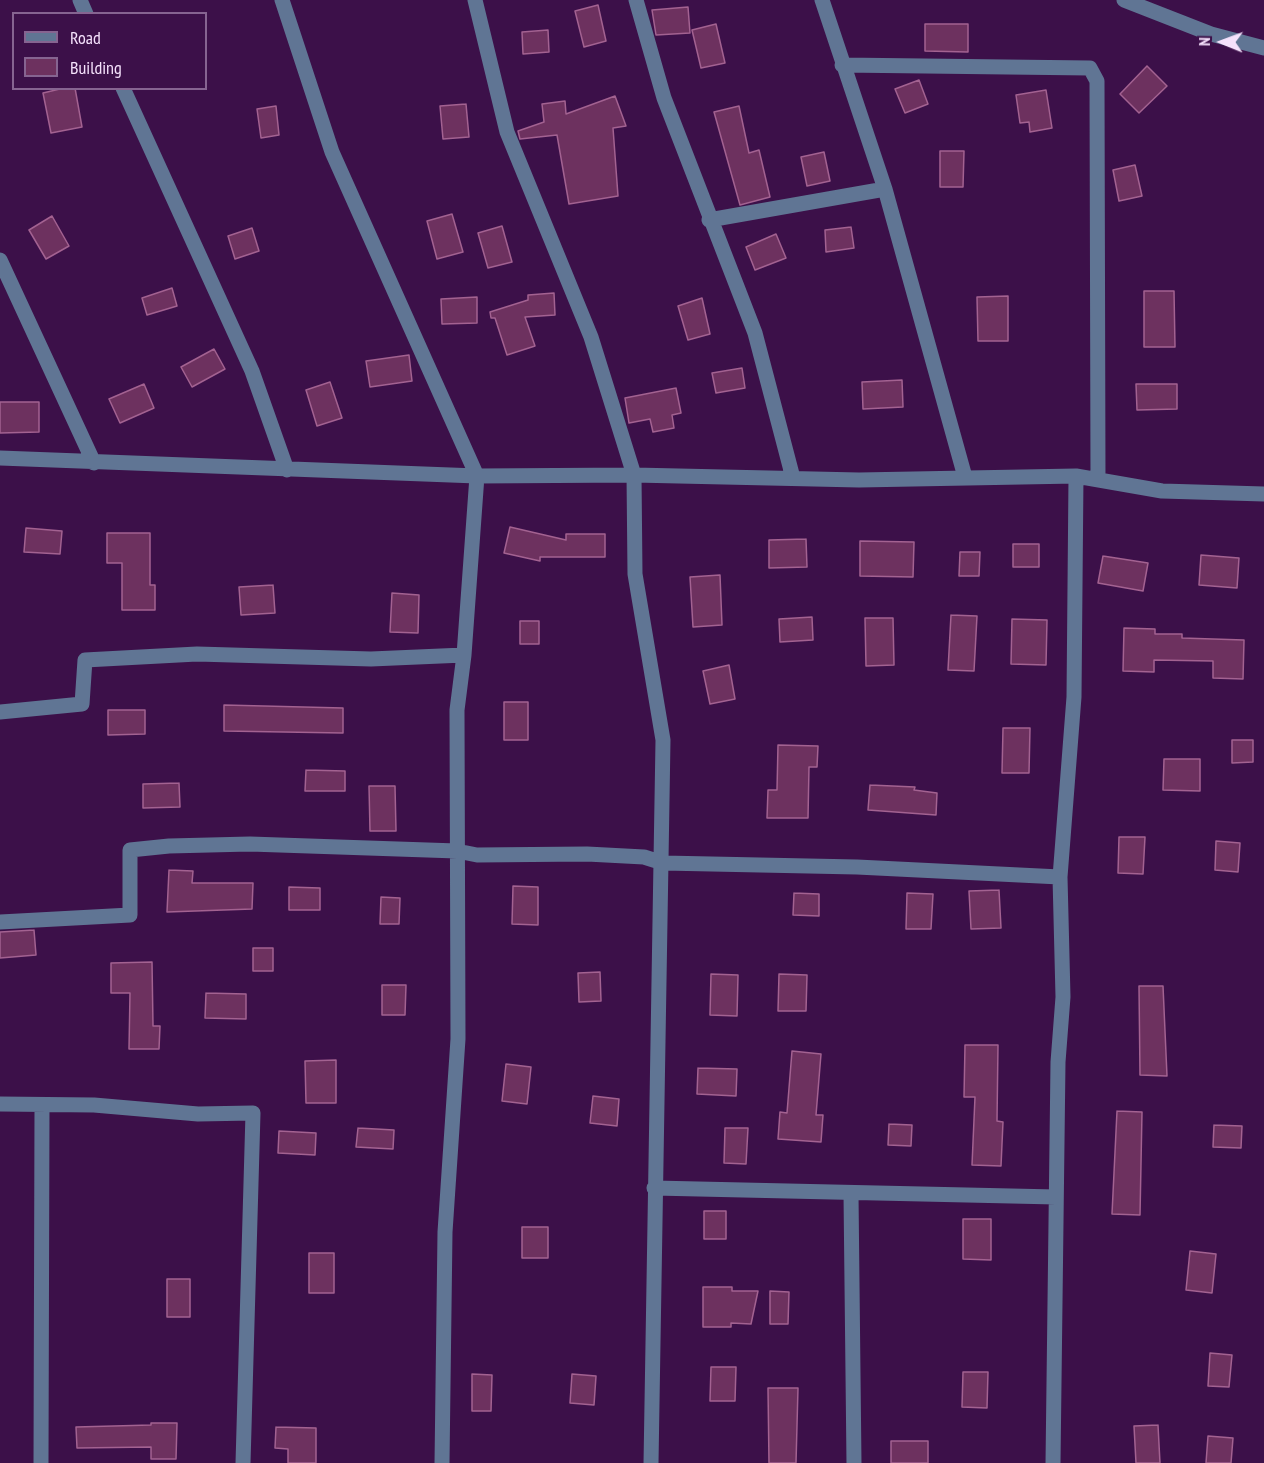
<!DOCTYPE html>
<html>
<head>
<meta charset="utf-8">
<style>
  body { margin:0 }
  #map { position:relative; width:1264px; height:1463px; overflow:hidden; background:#3c1049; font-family:"PT Sans Narrow",sans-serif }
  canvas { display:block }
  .legend { position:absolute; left:12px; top:12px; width:195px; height:78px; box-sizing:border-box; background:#3c1049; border:2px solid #866491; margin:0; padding:8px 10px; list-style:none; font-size:18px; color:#f5e1fc }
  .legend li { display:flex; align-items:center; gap:12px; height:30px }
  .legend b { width:30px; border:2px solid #866491 }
  .north { position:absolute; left:1192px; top:12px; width:60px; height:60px; -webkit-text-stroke:4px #3c1049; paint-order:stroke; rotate:271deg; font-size:16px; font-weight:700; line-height:24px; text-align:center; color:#f5e1fc }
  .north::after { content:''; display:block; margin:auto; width:21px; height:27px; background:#f5e1fc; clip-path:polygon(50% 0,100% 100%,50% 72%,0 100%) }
</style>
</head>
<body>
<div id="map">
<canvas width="1264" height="1463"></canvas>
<ul class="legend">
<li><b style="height:8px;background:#607594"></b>Road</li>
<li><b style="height:16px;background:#6d315f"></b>Building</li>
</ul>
<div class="north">N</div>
</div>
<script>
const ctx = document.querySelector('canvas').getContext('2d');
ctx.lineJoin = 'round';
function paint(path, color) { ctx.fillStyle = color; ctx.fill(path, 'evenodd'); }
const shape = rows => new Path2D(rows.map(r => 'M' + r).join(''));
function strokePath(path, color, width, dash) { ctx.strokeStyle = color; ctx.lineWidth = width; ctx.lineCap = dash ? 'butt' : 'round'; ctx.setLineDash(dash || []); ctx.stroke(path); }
const building = shape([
  [598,5,606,41,584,47,575,11,598,5],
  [688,7,690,33,656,35,652,10,688,7],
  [716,24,725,63,701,68,692,30,716,24],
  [925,24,968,24,968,52,925,51,925,24],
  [548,30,549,52,523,54,522,32,548,30],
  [1147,66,1167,86,1139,113,1120,94,1147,66],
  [919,80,928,104,905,113,895,89,919,80],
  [64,88,75,88,82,127,51,133,43,93,64,88],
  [1046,90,1052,128,1030,132,1029,122,1020,123,1016,95,1046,90],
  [615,96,626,126,613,128,618,196,569,204,557,135,520,139,518,131,544,122,542,104,565,101,566,114,615,96],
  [466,104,469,137,443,139,440,106,466,104],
  [276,106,279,135,261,138,257,109,276,106],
  [739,106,749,153,759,150,770,197,740,205,714,112,739,106],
  [940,151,964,151,963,187,940,187,940,151],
  [824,152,830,181,807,186,801,157,824,152],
  [1135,165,1142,196,1119,201,1113,170,1135,165],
  [452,214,463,252,437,259,427,221,452,214],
  [52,216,69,246,46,259,29,230,52,216],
  [502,226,512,262,488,268,478,233,502,226],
  [851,227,854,248,826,252,825,230,851,227],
  [252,228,259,251,235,259,228,236,252,228],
  [776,234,786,258,755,270,746,247,776,234],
  [172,288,177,306,147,315,142,298,172,288],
  [1144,291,1174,291,1175,347,1144,347,1144,291],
  [554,293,555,315,525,317,535,346,507,355,495,318,491,318,490,312,528,300,528,295,554,293],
  [1008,296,1008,341,978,341,977,297,1008,296],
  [477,297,477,323,442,324,441,299,477,297],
  [702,298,710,334,688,340,678,306,702,298],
  [214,349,225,369,192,387,181,367,214,349],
  [409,355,412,381,370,387,366,361,409,355],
  [742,368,745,388,716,393,712,373,742,368],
  [902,380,903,407,863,409,862,382,902,380],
  [330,382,342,418,317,426,306,390,330,382],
  [144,384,154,408,120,423,109,399,144,384],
  [1136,384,1177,384,1177,409,1137,410,1136,384],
  [676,388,681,413,672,415,674,428,653,432,650,419,629,423,625,398,676,388],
  [0,402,39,402,39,432,0,433,0,402],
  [510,527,566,540,566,534,605,534,605,557,540,557,540,561,504,553,510,527],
  [26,528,62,531,60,554,24,552,26,528],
  [107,533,150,533,150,585,155,585,155,610,122,610,122,563,107,563,107,533],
  [806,539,807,567,769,568,769,540,806,539],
  [860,541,914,542,913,577,860,576,860,541],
  [1013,544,1039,544,1039,567,1013,567,1013,544],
  [960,552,980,552,979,576,959,576,960,552],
  [1201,555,1239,558,1237,588,1199,585,1201,555],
  [1103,556,1148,563,1143,591,1098,583,1103,556],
  [720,575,722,625,693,627,690,577,720,575],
  [273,585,275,613,241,615,239,587,273,585],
  [392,593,419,595,418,633,390,632,392,593],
  [951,615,977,616,974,671,948,670,951,615],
  [812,617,813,640,780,642,779,619,812,617],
  [865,618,893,618,894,665,866,666,865,618],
  [1012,619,1047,620,1046,665,1011,664,1012,619],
  [520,621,539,621,539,644,520,644,520,621],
  [1124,628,1155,629,1155,634,1182,634,1182,638,1244,640,1243,679,1213,678,1213,661,1154,660,1154,672,1123,671,1124,628],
  [729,665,735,699,710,704,703,671,729,665],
  [504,702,528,702,528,740,504,740,504,702],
  [224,705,343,708,343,733,224,731,224,705],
  [108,710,145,710,145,734,108,735,108,710],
  [1003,728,1030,728,1029,773,1002,773,1003,728],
  [1232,740,1253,740,1253,762,1232,763,1232,740],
  [778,745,818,746,817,767,809,767,808,818,767,818,768,790,777,790,778,745],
  [1164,759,1200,759,1200,791,1163,790,1164,759],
  [306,770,345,771,345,791,305,791,306,770],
  [179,783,180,807,143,808,143,784,179,783],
  [870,785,915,787,914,790,937,793,936,815,868,810,870,785],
  [369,786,395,786,396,831,370,831,369,786],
  [1119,837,1145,837,1143,874,1118,873,1119,837],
  [1216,841,1240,843,1238,872,1215,870,1216,841],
  [169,870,193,871,192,883,253,883,252,909,167,912,169,870],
  [513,886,538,887,538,925,512,924,513,886],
  [289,887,320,888,320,910,289,910,289,887],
  [999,890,1001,928,971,929,969,891,999,890],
  [794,893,819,894,819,916,793,915,794,893],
  [907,893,933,894,931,929,906,929,907,893],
  [381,897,400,898,399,924,380,924,381,897],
  [34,930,36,955,0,958,0,932,34,930],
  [253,948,273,948,273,971,253,971,253,948],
  [152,962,153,1026,160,1026,159,1049,129,1049,130,993,111,993,111,963,152,962],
  [600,972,601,1001,579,1002,578,973,600,972],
  [711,974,738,975,737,1016,710,1015,711,974],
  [779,974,807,975,806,1011,778,1011,779,974],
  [382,985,406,985,405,1015,382,1015,382,985],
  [1139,986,1163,986,1167,1076,1140,1075,1139,986],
  [206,993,246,994,246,1019,205,1018,206,993],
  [965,1045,998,1045,997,1121,1003,1122,1001,1166,972,1165,975,1097,964,1097,965,1045],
  [792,1051,821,1054,816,1115,823,1115,821,1142,778,1139,780,1112,787,1113,792,1051],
  [336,1060,336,1103,306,1103,305,1061,336,1060],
  [506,1064,531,1067,527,1104,502,1101,506,1064],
  [698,1068,737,1069,736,1096,697,1094,698,1068],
  [593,1096,619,1099,617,1126,590,1123,593,1096],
  [1117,1111,1142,1112,1140,1215,1112,1214,1117,1111],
  [889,1124,912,1125,911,1146,888,1145,889,1124],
  [1214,1125,1242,1126,1241,1148,1213,1147,1214,1125],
  [358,1128,394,1130,393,1149,356,1147,358,1128],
  [725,1128,748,1128,746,1164,724,1163,725,1128],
  [279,1131,316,1133,315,1155,278,1153,279,1131],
  [704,1211,726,1211,726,1239,704,1239,704,1211],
  [963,1219,991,1219,991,1260,963,1259,963,1219],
  [522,1227,548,1227,548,1258,522,1258,522,1227],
  [1190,1251,1216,1254,1212,1293,1186,1290,1190,1251],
  [309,1253,334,1253,334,1293,309,1293,309,1253],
  [167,1279,190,1279,190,1317,167,1317,167,1279],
  [703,1287,732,1287,732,1291,758,1291,751,1324,731,1323,731,1327,703,1327,703,1287],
  [770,1291,789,1292,788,1324,770,1324,770,1291],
  [1210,1353,1232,1355,1229,1387,1208,1386,1210,1353],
  [711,1367,736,1367,735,1401,710,1401,711,1367],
  [963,1372,988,1372,987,1408,962,1407,963,1372],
  [472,1374,492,1375,491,1411,472,1411,472,1374],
  [572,1374,596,1376,594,1405,570,1403,572,1374],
  [768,1388,798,1388,796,1463,769,1463,768,1388],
  [151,1423,177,1423,176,1459,151,1459,151,1447,77,1448,76,1427,151,1425,151,1423],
  [1158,1425,1160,1463,1136,1463,1134,1426,1158,1425],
  [276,1427,316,1428,316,1463,288,1463,288,1449,275,1448,276,1427],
  [1208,1436,1233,1438,1231,1463,1206,1463,1208,1436],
  [891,1441,928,1441,928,1463,891,1463,891,1441]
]);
paint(building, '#6d315f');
strokePath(building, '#a36291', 1.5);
strokePath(shape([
  [80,0,86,14],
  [282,0,332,152,477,476,464,655,457,710,458,1039,445,1232,442,1463],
  [475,0,507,132,591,337,634,475,635,574,663,740,651,1463],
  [636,0,664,98,755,333,793,478],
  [822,0,885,189,965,477],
  [1124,0,1211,34,1264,48],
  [842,65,1090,68,1097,81,1098,479],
  [123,88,252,371,287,470],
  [709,220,885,189],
  [0,260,94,463],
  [0,458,477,476,634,475,859,480,1076,476,1162,491,1264,494],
  [0,712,82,704,85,660,197,654,371,659,464,655],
  [0,922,130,915,130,850,169,846,250,844,457,851,477,855,587,854,644,857,663,863,857,867,1060,877],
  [0,1104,94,1105,198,1114,253,1113,243,1463],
  [654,1188,1056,1197],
  [851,1194,854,1463],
  [41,1463,42,1107],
  [1053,1463,1058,1062,1063,997,1060,877,1074,697,1076,476]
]), '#607594', 15);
</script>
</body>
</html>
